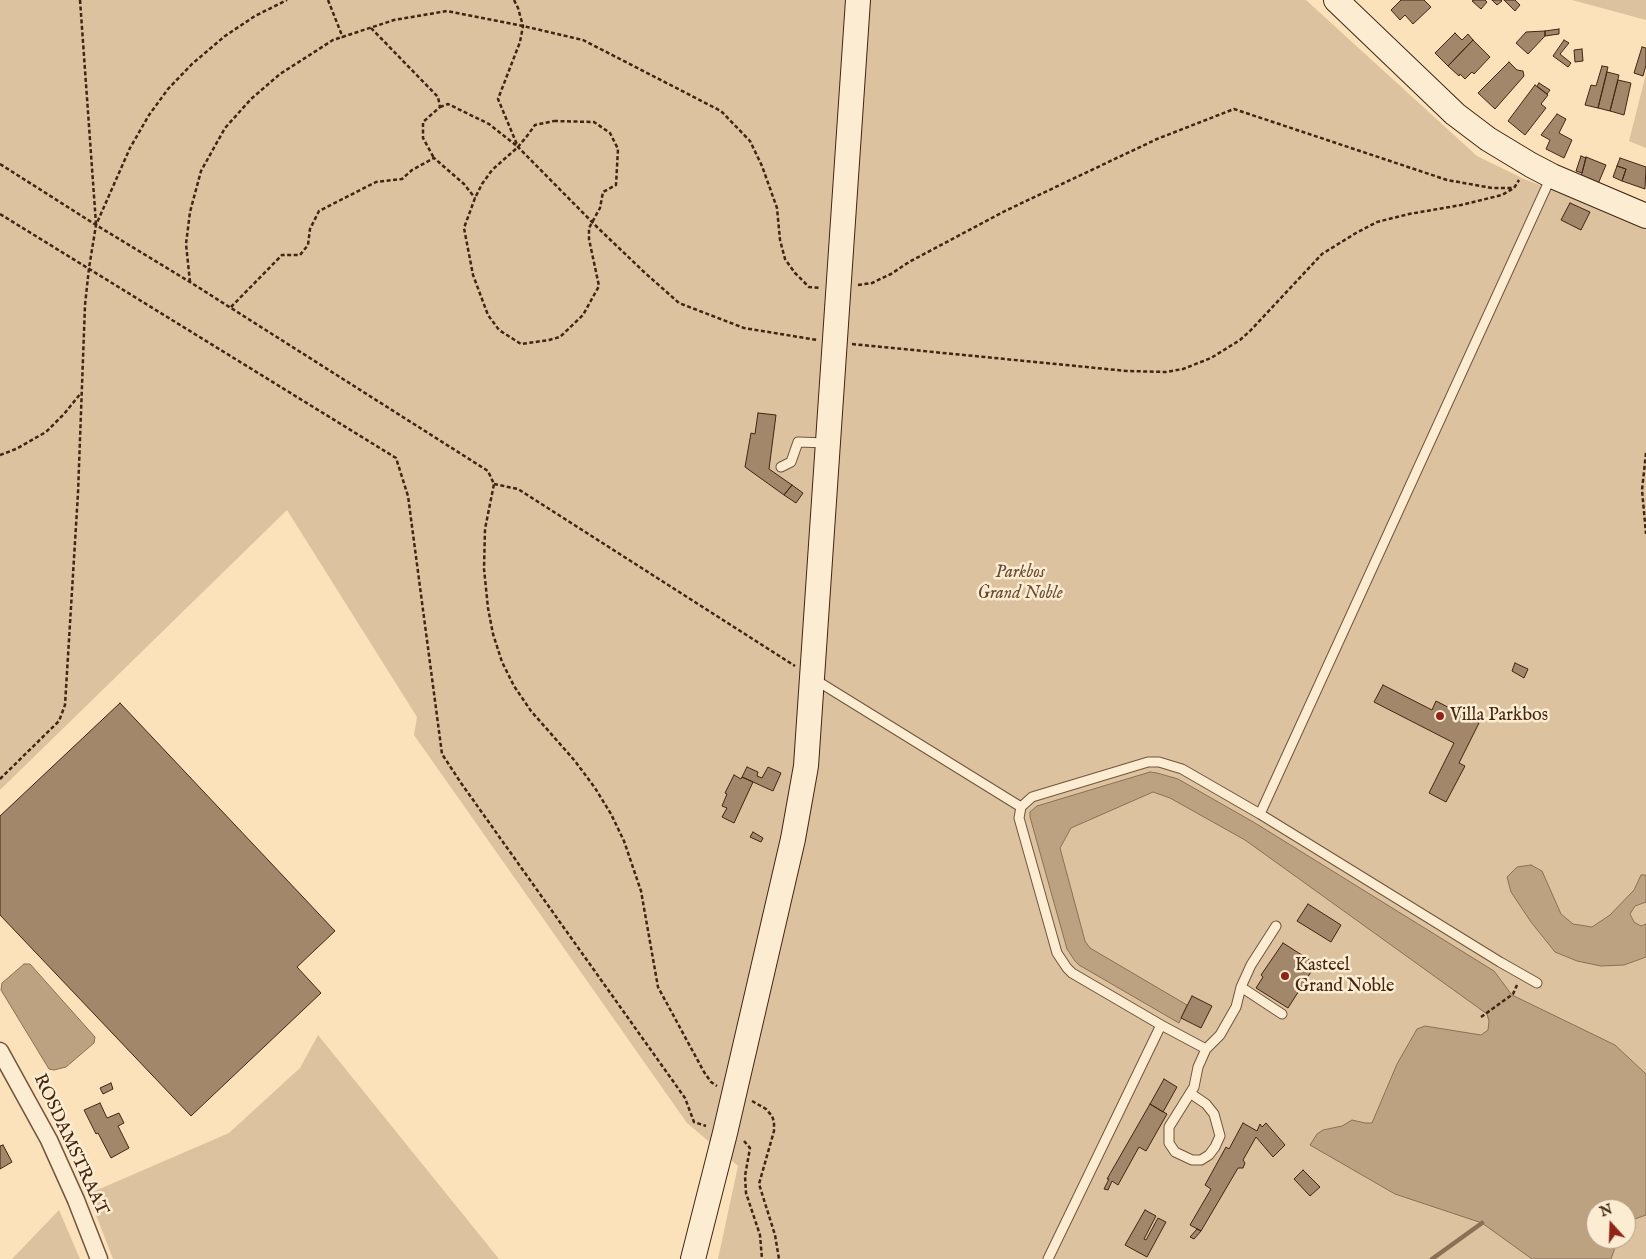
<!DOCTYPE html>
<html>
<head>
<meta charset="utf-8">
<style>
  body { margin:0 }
  #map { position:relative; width:1646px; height:1259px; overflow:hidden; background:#fbe2ba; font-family:"IM FELL English",serif }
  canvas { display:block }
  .north { position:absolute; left:1586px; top:1199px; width:50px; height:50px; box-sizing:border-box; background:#fcecd2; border:1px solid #b29c86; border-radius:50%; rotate:340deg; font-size:14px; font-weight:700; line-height:20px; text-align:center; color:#432513 }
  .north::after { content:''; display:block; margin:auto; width:18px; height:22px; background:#8f2418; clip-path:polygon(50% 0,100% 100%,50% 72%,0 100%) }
</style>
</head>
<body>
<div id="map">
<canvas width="1646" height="1259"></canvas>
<div class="north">N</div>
</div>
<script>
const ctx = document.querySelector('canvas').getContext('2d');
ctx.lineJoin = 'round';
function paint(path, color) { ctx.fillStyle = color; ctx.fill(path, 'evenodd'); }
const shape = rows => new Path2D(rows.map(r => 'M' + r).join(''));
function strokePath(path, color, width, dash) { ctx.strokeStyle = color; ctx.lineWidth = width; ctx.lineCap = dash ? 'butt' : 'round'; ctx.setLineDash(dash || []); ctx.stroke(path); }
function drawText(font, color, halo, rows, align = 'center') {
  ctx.font = font + ' "IM FELL English",serif'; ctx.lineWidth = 5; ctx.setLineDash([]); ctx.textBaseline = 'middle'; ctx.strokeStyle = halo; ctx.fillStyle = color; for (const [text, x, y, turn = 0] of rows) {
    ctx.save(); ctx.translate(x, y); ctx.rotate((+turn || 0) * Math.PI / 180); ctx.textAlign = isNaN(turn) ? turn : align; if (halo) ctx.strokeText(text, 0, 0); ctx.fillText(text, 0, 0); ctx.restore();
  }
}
paint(shape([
  [0,0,1306,0,1477,156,1522,178,1646,228,1646,1259,718,1259,738,1166,687,1123,414,735,417,717,287,510,0,790],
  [1596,1209,1626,1209,1626,1239,1596,1239],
  [1572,0,1646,0,1646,20],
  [1646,74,1646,148,1629,141],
  [318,1035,499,1259,113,1259,88,1194,229,1133,300,1068],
  [59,1210,80,1259,12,1259]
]), '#dcc29e');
const water = shape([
  [1150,772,1157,773,1178,779,1255,823,1494,971,1512,995,1615,1045,1646,1074,1646,1215,1626,1222,1626,1209,1596,1209,1596,1239,1618,1239,1611,1259,1532,1259,1482,1223,1395,1194,1310,1145,1317,1134,1323,1130,1342,1126,1352,1120,1365,1123,1372,1123,1397,1064,1417,1029,1425,1026,1481,1035,1488,1030,1489,1021,1487,1014,1245,840,1170,798,1153,792,1071,828,1060,848,1085,941,1090,948,1187,1005,1179,1023,1079,965,1075,961,1067,949,1030,817,1030,812,1037,806,1150,772],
  [1531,865,1542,871,1561,914,1573,924,1592,927,1610,915,1634,890,1641,875,1646,875,1646,902,1635,906,1630,914,1634,922,1641,926,1646,924,1646,957,1624,965,1601,966,1577,961,1555,952,1531,922,1511,892,1507,877,1517,867,1531,865],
  [24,964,30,964,95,1037,94,1043,66,1067,54,1070,49,1069,1,990,2,983,24,964]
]);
paint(water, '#bca281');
strokePath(water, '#8c7055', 1);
strokePath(shape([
  [1432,1259,1482,1223]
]), '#8c7055', 4.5);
const building = shape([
  [1401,0,1424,0,1431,7,1413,24,1405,15,1400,20,1391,10,1401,0],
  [1474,0,1485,0,1487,2,1481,9,1472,1,1474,0],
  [1492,0,1501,0,1502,1,1497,5,1492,0],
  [1504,0,1515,0,1520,5,1515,11,1504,0],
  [1559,29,1559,34,1545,36,1545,31,1559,29],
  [1545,31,1545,36,1528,54,1516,43,1526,32,1545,31],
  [1455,33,1462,40,1468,34,1473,40,1448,66,1435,53,1455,33],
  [1473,40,1490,57,1474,74,1472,72,1465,79,1460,74,1459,76,1448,66,1473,40],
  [1564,40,1569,43,1560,54,1571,63,1568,67,1553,56,1564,40],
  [1642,47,1646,48,1646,65,1643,76,1634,73,1642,47],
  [1582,49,1583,61,1575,62,1574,50,1582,49],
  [1509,62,1517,70,1523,71,1524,76,1495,109,1478,93,1509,62],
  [1602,66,1608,67,1598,108,1585,105,1591,85,1596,86,1602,66],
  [1607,72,1619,75,1610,111,1598,108,1607,72],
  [1618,80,1631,83,1624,115,1610,111,1618,80],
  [1539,83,1550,90,1547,94,1537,86,1539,83],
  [1535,85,1548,95,1541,104,1546,108,1525,135,1508,121,1535,85],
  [1557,114,1566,119,1559,133,1572,140,1564,158,1546,149,1550,140,1541,135,1557,114],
  [1581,156,1586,158,1582,173,1576,171,1581,156],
  [1586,157,1606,165,1598,184,1581,177,1586,157],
  [1620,158,1646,167,1645,189,1622,181,1626,169,1617,166,1620,158],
  [1617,166,1626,169,1622,181,1613,177,1617,166],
  [1570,203,1590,212,1581,230,1561,220,1570,203],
  [758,413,776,415,769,469,792,485,784,495,745,467,751,433,755,434,758,413],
  [792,485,803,493,796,503,784,495,792,485],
  [1515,663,1528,669,1524,678,1512,671,1515,663],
  [1383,685,1432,710,1436,701,1479,723,1459,763,1465,766,1446,802,1429,793,1454,743,1374,702,1383,685],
  [120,703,335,931,297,967,321,993,191,1116,0,915,0,816,120,703],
  [747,767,758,772,757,776,762,778,768,767,781,773,773,791,742,777,747,767],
  [734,775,741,779,742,777,753,782,734,823,722,817,727,808,722,806,727,794,725,793,734,775],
  [753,832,763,838,761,842,750,837,753,832],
  [1308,904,1341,925,1331,942,1297,921,1308,904],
  [1283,943,1316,964,1288,1008,1256,988,1263,977,1261,975,1283,943],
  [1192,996,1212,1006,1201,1028,1181,1018,1192,996],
  [1164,1079,1177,1087,1163,1112,1150,1104,1164,1079],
  [111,1083,113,1089,103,1094,100,1088,111,1083],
  [100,1103,107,1118,119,1113,124,1123,118,1126,129,1148,111,1158,98,1133,96,1134,84,1110,100,1103],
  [1150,1104,1167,1114,1146,1151,1139,1147,1118,1185,1112,1181,1108,1190,1104,1189,1109,1179,1107,1179,1150,1104],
  [1243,1123,1257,1131,1260,1124,1262,1127,1266,1123,1285,1145,1273,1157,1256,1137,1243,1160,1245,1163,1243,1168,1238,1168,1201,1231,1190,1225,1211,1189,1205,1185,1226,1147,1229,1149,1243,1123],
  [3,1145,12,1162,0,1169,0,1146,3,1145],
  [1303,1170,1320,1187,1310,1196,1294,1179,1303,1170],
  [1145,1210,1156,1216,1144,1239,1146,1240,1158,1218,1166,1222,1147,1257,1125,1245,1145,1210],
  [1197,1229,1201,1231,1194,1239,1190,1237,1197,1229]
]);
paint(building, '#a3876a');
strokePath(building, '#432513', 1);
const lane = shape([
  [781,467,791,462,798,442,827,443],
  [814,679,1021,807,1019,818,1057,953,1067,968,1072,973,1161,1025,1206,1049,1220,1035,1236,1007,1241,987,1251,965,1276,926],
  [1021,807,1032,797,1148,762,1159,762,1182,769,1260,814,1500,962,1537,983],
  [1260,814,1551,177],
  [1241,987,1282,1014],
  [1190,1093,1206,1104,1214,1114,1220,1136,1215,1147,1209,1155,1201,1160,1192,1160,1175,1152,1169,1143,1169,1127,1194,1087,1198,1067,1206,1049],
  [1048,1259,1161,1025]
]);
const street = shape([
  [0,1051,49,1140,76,1200,99,1259]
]);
const secondary = shape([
  [1336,0,1455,114,1488,139,1531,165,1552,176,1646,216],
  [693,1259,725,1133,793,839,806,766,858,0]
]);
strokePath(lane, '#71543d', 11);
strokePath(street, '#71543d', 19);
strokePath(secondary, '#432513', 26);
strokePath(shape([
  [80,0,96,224],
  [328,0,343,38],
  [514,0,518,8,523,26,520,42,498,99,518,147,598,228,644,272,679,303,744,328,817,340],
  [371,28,438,97,440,107,423,122,423,138,434,158],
  [440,107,448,104,489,124,517,146],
  [554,121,594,122,610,133,618,149,616,185,603,192,600,208,589,228,589,239,599,286,583,315,560,337,549,340,521,344,499,330,488,315,473,275,464,228,475,198,482,184,492,170,518,147,527,136,535,125,554,121],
  [0,164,96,225,190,282,488,471,494,484,485,529,484,569,488,608,493,634,502,662,514,686,531,711,575,761,595,788,611,814,624,841,641,891,658,987,704,1072,711,1082,717,1086],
  [0,214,396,458,408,496,442,754,461,783,685,1098,694,1122,706,1126],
  [190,282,186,244,190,212,201,171,225,128,251,99,280,74,333,40,394,20,447,11,523,26,583,40,721,111,750,141,762,166,777,208,780,240,785,259,795,273,809,287,820,288],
  [858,285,872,283,891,274,909,262,1005,211,1157,139,1234,109,1447,180,1492,188,1514,188],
  [231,307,282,255,300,255,308,245,310,229,319,211,376,182,402,179,412,170,434,158,464,184,475,198],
  [852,344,1127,371,1166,372,1183,369,1211,358,1240,340,1250,331,1322,254,1356,233,1377,222,1409,214,1461,205,1502,195,1514,188,1519,180],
  [1646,453,1642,490,1646,534],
  [0,455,16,449,46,432,64,414,81,393],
  [494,484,518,489,795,666],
  [0,779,59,721,65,705,78,493,85,305,89,268,96,225,130,148,149,115,168,89,192,64,225,36,255,16,287,0],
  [1481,1017,1513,994,1517,985],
  [752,1101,766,1109,772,1116,774,1122,774,1131,759,1184,775,1235,779,1259],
  [744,1141,750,1148,745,1176,746,1193,760,1235,762,1259]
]), '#432513', 2.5, [4, 2.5]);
strokePath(lane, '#fcecd2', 9);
strokePath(street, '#fcecd2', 16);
strokePath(secondary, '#fcecd2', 24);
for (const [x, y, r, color] of [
  [1440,716,5,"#8f2418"],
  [1285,976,5,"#8f2418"]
]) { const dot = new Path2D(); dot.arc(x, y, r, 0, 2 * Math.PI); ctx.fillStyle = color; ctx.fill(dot); strokePath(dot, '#fcecd2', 2); }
drawText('italic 18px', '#694c36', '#fcecd2', [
  ["Parkbos",1020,573],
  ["Grand Noble",1020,594]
]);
drawText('18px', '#432513', '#fcecd2', [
  ["Villa Parkbos",1450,716],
  ["Kasteel",1295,966],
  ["Grand Noble",1295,987]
], 'left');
drawText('18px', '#432513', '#fcecd2', [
  ["ROSDAMSTRAAT",70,1145,65]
]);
</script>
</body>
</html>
